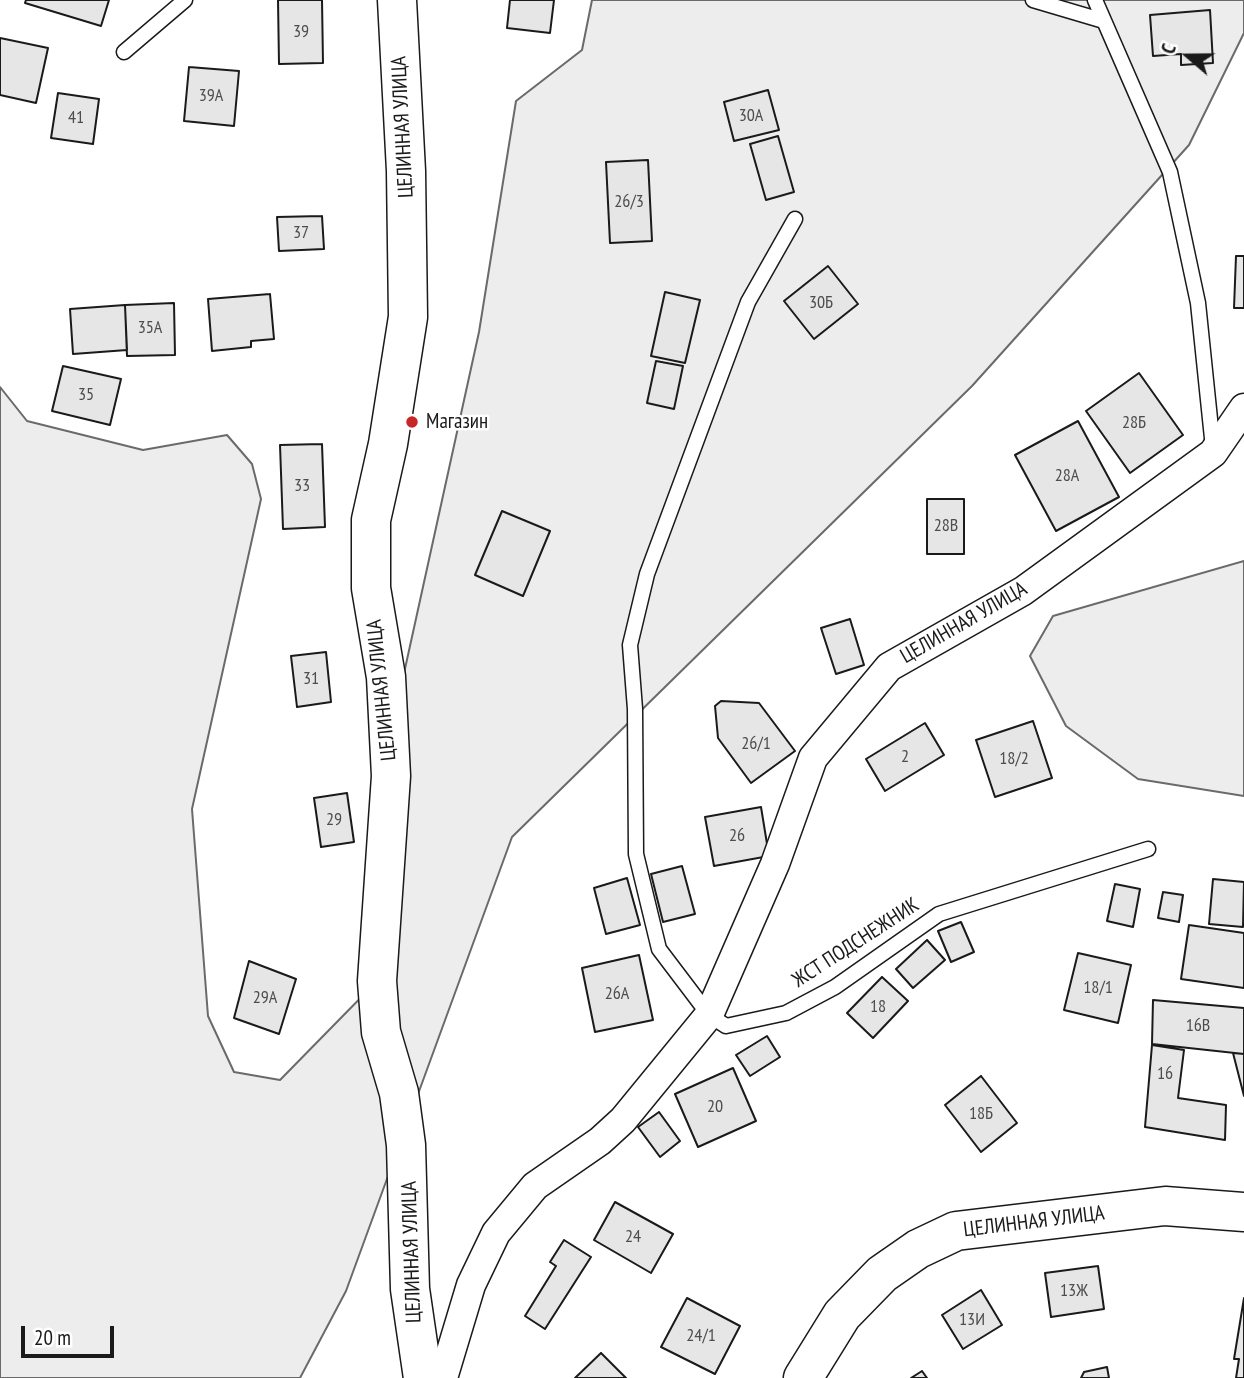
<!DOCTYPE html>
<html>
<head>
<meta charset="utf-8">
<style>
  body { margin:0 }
  #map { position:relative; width:1244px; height:1378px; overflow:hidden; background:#fff; font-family:"PT Sans Narrow",sans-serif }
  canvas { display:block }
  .north { position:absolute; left:1153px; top:21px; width:70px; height:70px; -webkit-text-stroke:5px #fff; paint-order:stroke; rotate:290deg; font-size:19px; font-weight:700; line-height:28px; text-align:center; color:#1a1a1a }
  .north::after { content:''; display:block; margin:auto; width:24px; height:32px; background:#1a1a1a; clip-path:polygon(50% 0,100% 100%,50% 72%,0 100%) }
  .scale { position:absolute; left:21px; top:1326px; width:93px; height:32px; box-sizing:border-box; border:4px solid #1a1a1a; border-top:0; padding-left:9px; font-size:21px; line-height:24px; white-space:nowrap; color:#1a1a1a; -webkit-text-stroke:5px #fff; paint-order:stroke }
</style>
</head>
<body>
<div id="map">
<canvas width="1244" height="1378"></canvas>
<div class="north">С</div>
<div class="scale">20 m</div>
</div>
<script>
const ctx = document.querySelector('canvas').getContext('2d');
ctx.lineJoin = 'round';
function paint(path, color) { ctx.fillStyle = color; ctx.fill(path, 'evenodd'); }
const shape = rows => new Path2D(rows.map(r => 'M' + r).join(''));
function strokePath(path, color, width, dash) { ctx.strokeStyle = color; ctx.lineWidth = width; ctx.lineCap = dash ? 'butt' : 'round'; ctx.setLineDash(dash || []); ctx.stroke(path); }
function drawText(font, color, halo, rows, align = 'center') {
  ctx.font = font + ' "PT Sans Narrow",sans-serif'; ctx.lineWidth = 5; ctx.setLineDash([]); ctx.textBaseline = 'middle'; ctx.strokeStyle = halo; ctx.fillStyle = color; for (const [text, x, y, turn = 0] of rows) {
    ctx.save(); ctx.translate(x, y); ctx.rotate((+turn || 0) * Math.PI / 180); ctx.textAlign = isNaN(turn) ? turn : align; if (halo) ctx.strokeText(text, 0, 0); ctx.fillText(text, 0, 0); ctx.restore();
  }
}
const green = shape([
  [592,0,1244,0,1244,33,1189,145,972,386,512,837,346,1291,300,1378,0,1378,0,387,27,421,143,450,227,435,252,464,261,499,192,809,208,1016,234,1072,280,1080,383,975,399,696,479,332,516,101,582,50,592,0],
  [1244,561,1244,796,1138,779,1066,726,1030,656,1053,616,1244,561]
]);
paint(green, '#ededed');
strokePath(green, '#6a6a6a', 2);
const building = shape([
  [26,0,109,0,101,26,25,3,26,0],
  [278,0,322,0,323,63,279,64,278,0],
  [510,0,554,0,550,33,507,28,510,0],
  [1210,10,1213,63,1181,65,1181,54,1153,56,1150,15,1210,10],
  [0,38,48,48,36,103,0,95,0,38],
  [189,67,239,71,234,126,184,121,189,67],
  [768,90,779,130,734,141,724,102,768,90],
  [58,93,99,99,93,144,51,138,58,93],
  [778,136,794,192,766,200,750,144,778,136],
  [648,160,652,241,610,243,606,162,648,160],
  [322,216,324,249,279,251,277,217,322,216],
  [1236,256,1244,256,1244,308,1234,308,1236,256],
  [828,266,858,304,814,339,784,301,828,266],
  [665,292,700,300,685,363,651,356,665,292],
  [270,294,274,339,251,341,251,347,212,351,208,299,270,294],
  [174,303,175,355,127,356,125,305,174,303],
  [125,305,127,350,73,354,70,309,125,305],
  [656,361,683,366,674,409,647,403,656,361],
  [63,366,121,379,110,425,52,411,63,366],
  [1139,373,1183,435,1130,473,1086,411,1139,373],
  [1078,421,1119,497,1056,531,1015,455,1078,421],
  [322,444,325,527,283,529,280,445,322,444],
  [927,499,964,499,964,554,927,554,927,499],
  [502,511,550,531,523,596,475,575,502,511],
  [850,619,864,665,836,674,821,628,850,619],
  [326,652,331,702,297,707,291,656,326,652],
  [721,701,759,703,795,751,751,783,718,738,715,706,721,701],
  [1033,721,1052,778,995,797,976,740,1033,721],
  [925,723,944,755,885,791,866,759,925,723],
  [347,793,354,842,321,847,314,798,347,793],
  [761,807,769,856,714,866,705,817,761,807],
  [682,866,695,914,663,922,651,874,682,866],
  [627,878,640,925,606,934,594,888,627,878],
  [1213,879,1244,882,1243,927,1209,924,1213,879],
  [1115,884,1140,889,1133,927,1107,921,1115,884],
  [1163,892,1183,895,1179,922,1158,918,1163,892],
  [961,922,974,952,951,962,938,931,961,922],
  [1189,925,1244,933,1244,988,1181,979,1189,925],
  [927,940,945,960,913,988,896,969,927,940],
  [1078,953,1131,965,1118,1023,1064,1010,1078,953],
  [639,955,653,1020,595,1032,582,968,639,955],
  [249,961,296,979,279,1034,234,1018,249,961],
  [882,977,908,1001,873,1038,847,1013,882,977],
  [1153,1000,1244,1008,1244,1054,1152,1044,1153,1000],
  [767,1036,780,1057,750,1076,736,1055,767,1036],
  [1152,1045,1184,1050,1178,1098,1226,1105,1225,1140,1145,1127,1152,1045],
  [1233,1053,1244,1054,1244,1096,1233,1053],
  [733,1068,756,1121,698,1147,675,1094,733,1068],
  [981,1076,1017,1123,981,1152,945,1105,981,1076],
  [659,1112,680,1141,660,1157,638,1127,659,1112],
  [615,1202,673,1234,651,1273,594,1240,615,1202],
  [564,1240,591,1257,545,1329,525,1316,556,1266,550,1262,564,1240],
  [1098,1266,1104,1309,1051,1317,1045,1273,1098,1266],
  [981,1290,1002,1325,963,1349,942,1315,981,1290],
  [687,1298,740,1326,715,1374,661,1347,687,1298],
  [1244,1298,1244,1378,1236,1378,1239,1359,1234,1359,1244,1298],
  [601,1353,626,1378,575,1378,601,1353],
  [1107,1367,1109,1378,1081,1378,1084,1372,1107,1367],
  [922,1371,927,1378,911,1378,922,1371]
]);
paint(building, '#e6e6e6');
strokePath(building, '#1a1a1a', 2);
const lane = shape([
  [1033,0,1104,21],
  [1095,0,1170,172,1198,303,1213,448],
  [124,52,185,0],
  [795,219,748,302,647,574,630,645,635,709,636,854,659,949,709,1015,726,1026,786,1013,835,987,939,914,1148,849]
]);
const street = shape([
  [443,1378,471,1285,496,1233,535,1186,600,1141,623,1120,709,1015,775,864,813,758,889,667,1023,591,1213,453,1244,408]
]);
const secondary = shape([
  [397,0,406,171,408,317,388,444,371,520,371,588,386,677,391,776,377,981,381,1032,399,1093,406,1145,410,1289,423,1378],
  [803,1378,842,1315,882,1274,918,1249,956,1231,1165,1206,1244,1212]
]);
strokePath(lane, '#1a1a1a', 17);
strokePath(street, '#1a1a1a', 31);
strokePath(secondary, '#1a1a1a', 41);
strokePath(lane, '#fff', 14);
strokePath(street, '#fff', 28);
strokePath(secondary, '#fff', 38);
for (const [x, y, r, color] of [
  [412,422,7,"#c62828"]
]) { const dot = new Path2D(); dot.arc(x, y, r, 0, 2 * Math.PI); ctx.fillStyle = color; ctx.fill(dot); strokePath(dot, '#fff', 2.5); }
drawText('18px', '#4d4d4d', null, [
  ["39",301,32],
  ["39А",211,96],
  ["30А",751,116],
  ["41",76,118],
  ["26/3",629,202],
  ["37",301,233],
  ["30Б",821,303],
  ["35А",150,328],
  ["35",86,395],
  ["28Б",1134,423],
  ["28А",1067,476],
  ["33",302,486],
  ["28В",946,526],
  ["31",311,679],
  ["26/1",756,744],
  ["2",905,757],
  ["18/2",1014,759],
  ["29",334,820],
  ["26",737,836],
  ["18/1",1098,988],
  ["26А",617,994],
  ["29А",265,998],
  ["18",878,1007],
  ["16В",1198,1026],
  ["16",1165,1074],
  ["20",715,1107],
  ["18Б",981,1114],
  ["24",633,1237],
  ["13Ж",1074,1291],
  ["13И",972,1320],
  ["24/1",701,1336]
]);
drawText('21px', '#1a1a1a', '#fff', [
  ["ЦЕЛИННАЯ УЛИЦА",403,127,-93],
  ["ЦЕЛИННАЯ УЛИЦА",964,623,-30],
  ["ЦЕЛИННАЯ УЛИЦА",382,690,-96],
  ["ЖСТ ПОДСНЕЖНИК",856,943,-33],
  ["ЦЕЛИННАЯ УЛИЦА",1034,1222,-7],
  ["ЦЕЛИННАЯ УЛИЦА",412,1252,-92]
]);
drawText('21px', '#1a1a1a', '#fff', [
  ["Магазин",426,422]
], 'left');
</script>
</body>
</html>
